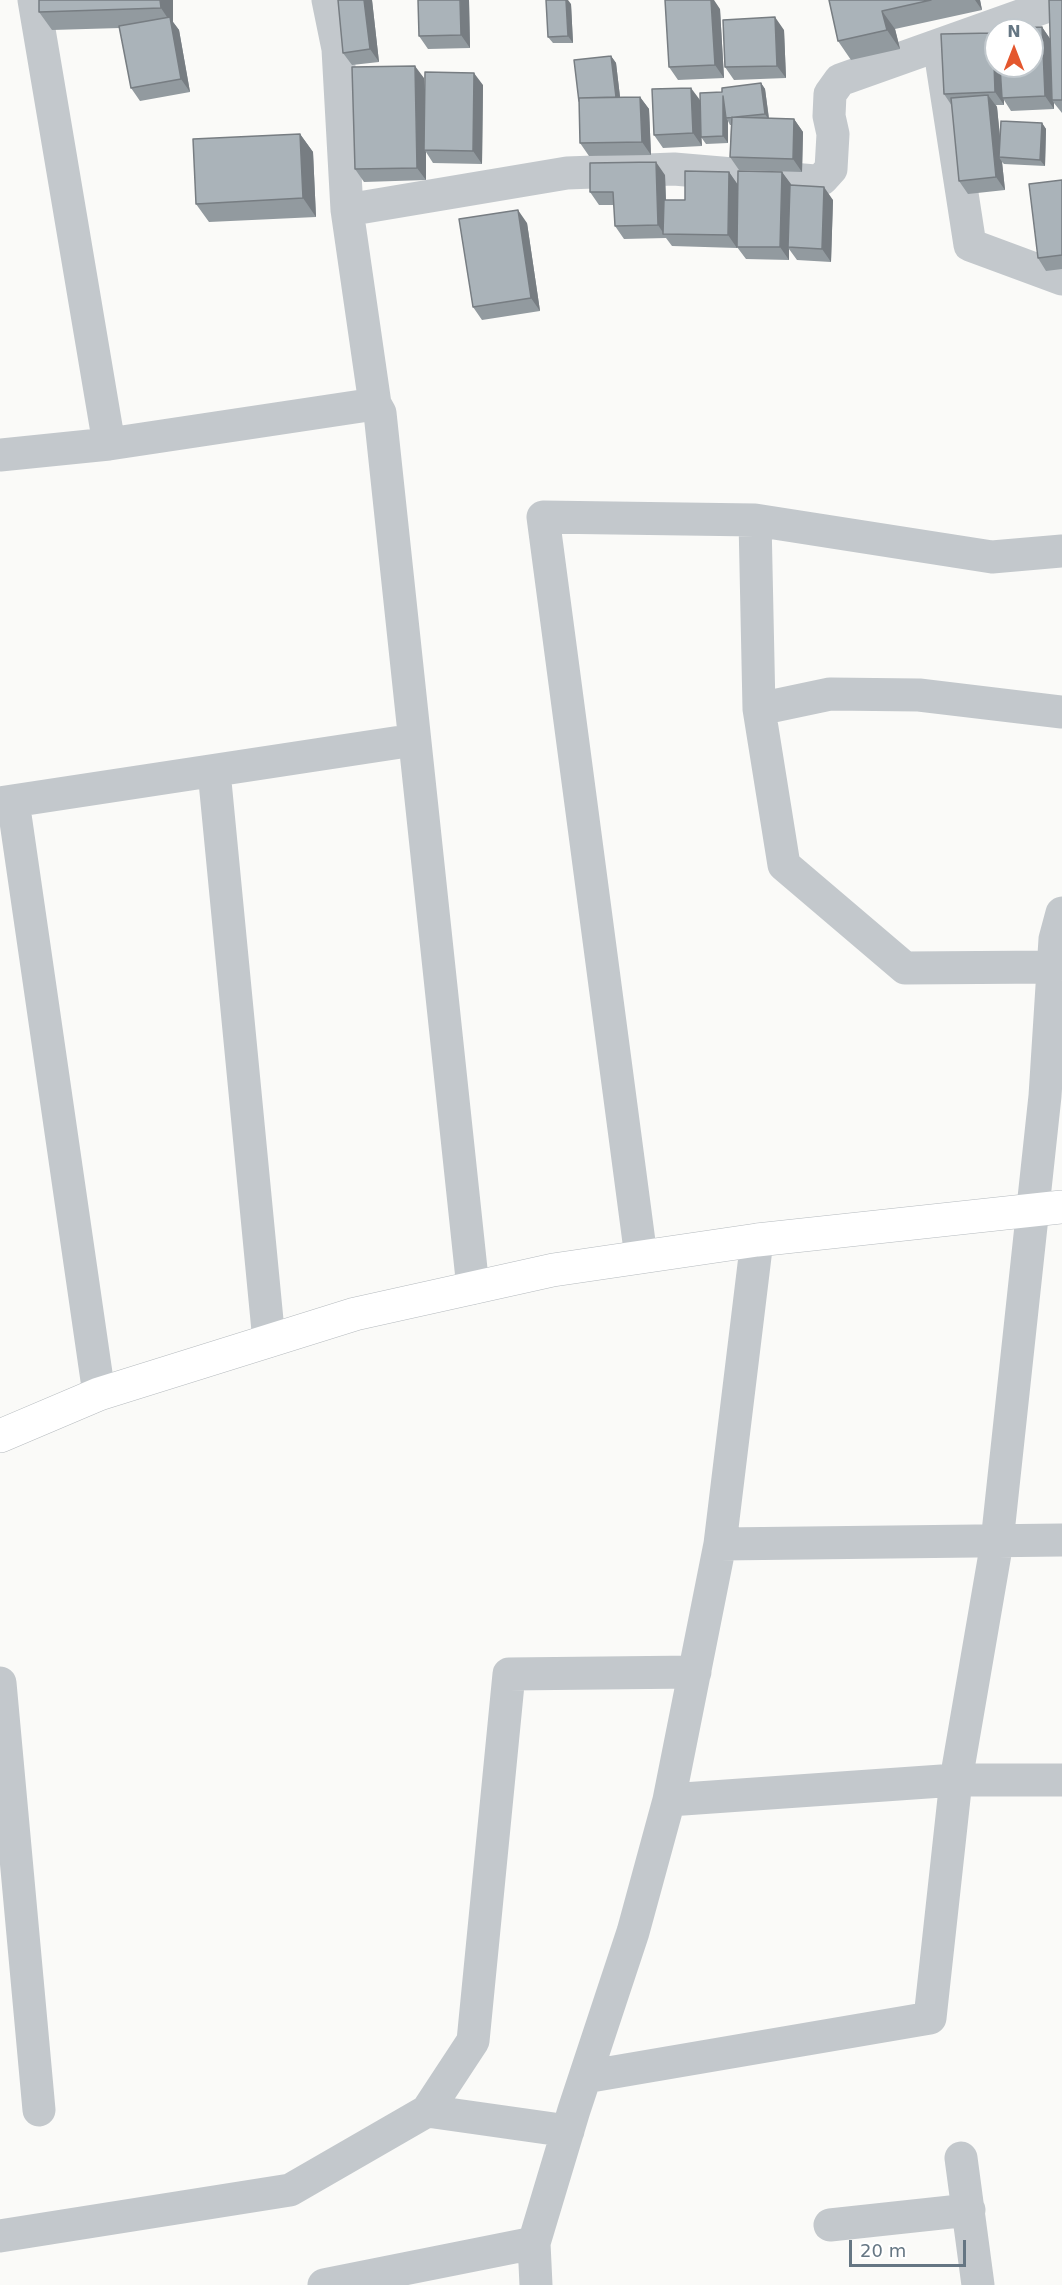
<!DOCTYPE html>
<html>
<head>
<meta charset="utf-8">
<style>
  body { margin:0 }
  #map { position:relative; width:1062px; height:2285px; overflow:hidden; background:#fafaf8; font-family:"DejaVu Sans",sans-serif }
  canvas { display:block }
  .north { position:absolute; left:984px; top:18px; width:60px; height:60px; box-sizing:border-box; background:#fff; border:2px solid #c1c8cd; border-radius:50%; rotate:0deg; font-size:16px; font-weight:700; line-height:24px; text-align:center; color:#657683 }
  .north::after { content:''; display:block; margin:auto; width:21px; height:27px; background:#e4572e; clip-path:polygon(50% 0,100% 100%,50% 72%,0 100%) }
  .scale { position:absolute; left:849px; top:2240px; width:117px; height:27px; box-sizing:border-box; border:3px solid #657683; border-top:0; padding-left:8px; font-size:18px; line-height:21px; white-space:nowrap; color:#657683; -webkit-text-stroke:4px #fff; paint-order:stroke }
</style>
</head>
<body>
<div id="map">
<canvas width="1062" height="2285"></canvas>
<div class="north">N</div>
<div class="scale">20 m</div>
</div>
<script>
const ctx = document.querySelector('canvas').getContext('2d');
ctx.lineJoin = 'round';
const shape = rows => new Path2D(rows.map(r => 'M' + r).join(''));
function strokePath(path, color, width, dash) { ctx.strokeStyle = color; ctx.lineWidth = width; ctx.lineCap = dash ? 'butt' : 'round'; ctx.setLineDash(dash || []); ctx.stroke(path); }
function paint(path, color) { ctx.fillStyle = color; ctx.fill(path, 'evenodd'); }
const primary = shape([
  [0,1436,99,1394,355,1314,553,1270,757,1240,1062,1207]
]);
strokePath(primary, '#b5babe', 34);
strokePath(shape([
  [34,0,109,444],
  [328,0,338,49,347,210,375,404,380,413,473,1288],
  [939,45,970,245,1062,279],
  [347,210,567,173,674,169,815,181,822,179,831,169,833,134,829,116,830,94,840,80,1062,1],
  [0,455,109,444,375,404],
  [755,520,759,709,784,865,905,968,1053,967],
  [759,709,830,694,919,695,1062,712],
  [214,771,269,1341],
  [13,801,99,1394],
  [0,803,414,740],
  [641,1257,543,517,755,520,992,557,1062,551],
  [720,1544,1062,1540],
  [0,1683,39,2110],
  [669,1800,956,1780,1062,1780],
  [585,2077,930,2018,956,1780,997,1542,1045,1096,1055,939,1062,913],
  [427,2111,568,2131],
  [961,2158,978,2285],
  [830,2225,969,2210],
  [0,2236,290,2190,427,2111,473,2041,509,1674,695,1672],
  [324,2285,534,2243],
  [536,2285,534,2243,574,2110,633,1932,669,1800,720,1544,757,1240]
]), '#c3c8cc', 33);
strokePath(primary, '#fff', 33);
paint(shape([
  [39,0,173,0,173,22,179,30,190,92,140,101,131,88,120,28,52,30,39,12],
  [338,0,372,0,379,62,352,65,343,53],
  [469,0,470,48,428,49,419,36],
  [829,0,980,0,982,10,895,29,900,49,851,60,838,41],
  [1062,0,1062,113,1054,103,1054,109,1011,111,1004,100,1004,105,996,105,997,107,1000,138,1042,123,1046,129,1045,166,1004,164,1002,162,1005,190,968,194,959,181,952,106,944,94,996,66,1042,27,1050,39],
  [571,4,573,43,553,43,548,37],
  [720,9,724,78,678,80,669,67],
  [784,30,786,78,734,80,725,67],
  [611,56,616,63,620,97,640,97,649,109,651,155,589,156,580,143],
  [424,78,425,115,483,85,482,164,433,163,426,152,426,180,364,182,355,169],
  [761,83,765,89,769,118,794,119,803,132,802,172,739,170,730,157,731,125,730,125,728,121,728,143,706,144,701,137,722,92],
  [691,88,702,146,663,148,654,135],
  [300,134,313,152,316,217,209,222,196,204],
  [729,172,738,185,782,172,791,185,833,200,831,262,797,260,789,249,789,260,746,259,737,247,737,248,672,246,666,238,624,239,615,226,614,205,599,205,590,192,665,175,666,200,685,200],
  [1062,180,1062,269,1046,271,1038,258],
  [527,223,540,311,482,320,473,307]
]), '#929a9f');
paint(shape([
  [160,0,173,0,173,22,179,30,190,92,181,79,171,23,161,8],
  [364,0,372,0,379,62,370,49],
  [460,0,469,0,470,48,461,35],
  [566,0,568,0,571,4,573,43,568,36],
  [711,0,714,0,720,9,724,78,715,65],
  [975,0,980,0,982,10],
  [882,11,895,29,900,49,887,30],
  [775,17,784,30,786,78,777,66],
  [1042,27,1051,40,1052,100,1054,103,1054,109,1045,96],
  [993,33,996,37,996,66,1002,66,1002,98,1004,100,1004,105,995,92],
  [611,56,616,63,621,105,616,98],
  [415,66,424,78,426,150,424,150,426,152,426,180,417,168],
  [474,73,483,85,482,164,473,151],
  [761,83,765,89,769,120,765,114],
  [691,88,700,100,702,146,693,133],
  [988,95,997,107,1002,157,999,157,1002,162,1005,190,996,177],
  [723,96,726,118,728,121,728,143,723,136],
  [640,97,649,109,651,155,642,142],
  [794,119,803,132,802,172,793,159],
  [1042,123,1046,129,1045,166,1040,160],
  [300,134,313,152,316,217,303,198],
  [656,162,665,175,667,234,664,234,658,225],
  [729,172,738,185,737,248,728,235],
  [782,172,791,184,789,247,788,247,789,249,789,260,780,247],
  [824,187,833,200,831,262,822,249],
  [518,210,527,223,540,311,531,298]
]), '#777d82');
const building = shape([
  [39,0,160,0,161,8,39,12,39,0],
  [338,0,364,0,370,49,343,53,338,0],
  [418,0,460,0,461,35,419,36,418,0],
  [546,0,566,0,568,36,548,37,546,0],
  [665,0,711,0,715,65,669,67,665,0],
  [829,0,931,0,882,11,887,30,838,41,829,0],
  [1049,0,1062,0,1062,100,1052,100,1049,0],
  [170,17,181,79,131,88,119,26,170,17],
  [775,17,777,66,725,67,723,20,775,17],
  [1042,27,1045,96,1002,98,1000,66,1032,66,1032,30,999,29,1042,27],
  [993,33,995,92,944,94,941,34,993,33],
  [611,56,616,97,579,98,579,102,574,60,611,56],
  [415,66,417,168,355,169,352,67,415,66],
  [425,72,474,73,473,151,424,150,425,72],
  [761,83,765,114,726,118,723,96,723,136,701,137,700,93,722,92,722,88,761,83],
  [691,88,693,133,654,135,652,89,691,88],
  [988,95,996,177,959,181,951,98,988,95],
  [640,97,642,142,580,143,579,98,640,97],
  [732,117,794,119,793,159,730,157,732,117],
  [1001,121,1042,123,1040,160,999,157,1001,121],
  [300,134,303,198,196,204,193,139,300,134],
  [656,162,658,225,615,226,613,192,590,192,590,163,656,162],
  [685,171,729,172,728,235,663,234,664,200,685,200,685,171],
  [738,171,782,172,780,247,737,247,738,171],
  [1062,180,1062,255,1038,258,1029,184,1062,180],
  [790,185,824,187,822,249,788,247,790,185],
  [518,210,531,298,473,307,459,219,518,210]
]);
paint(building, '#aab3b9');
strokePath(building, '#777d82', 1.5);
</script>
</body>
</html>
